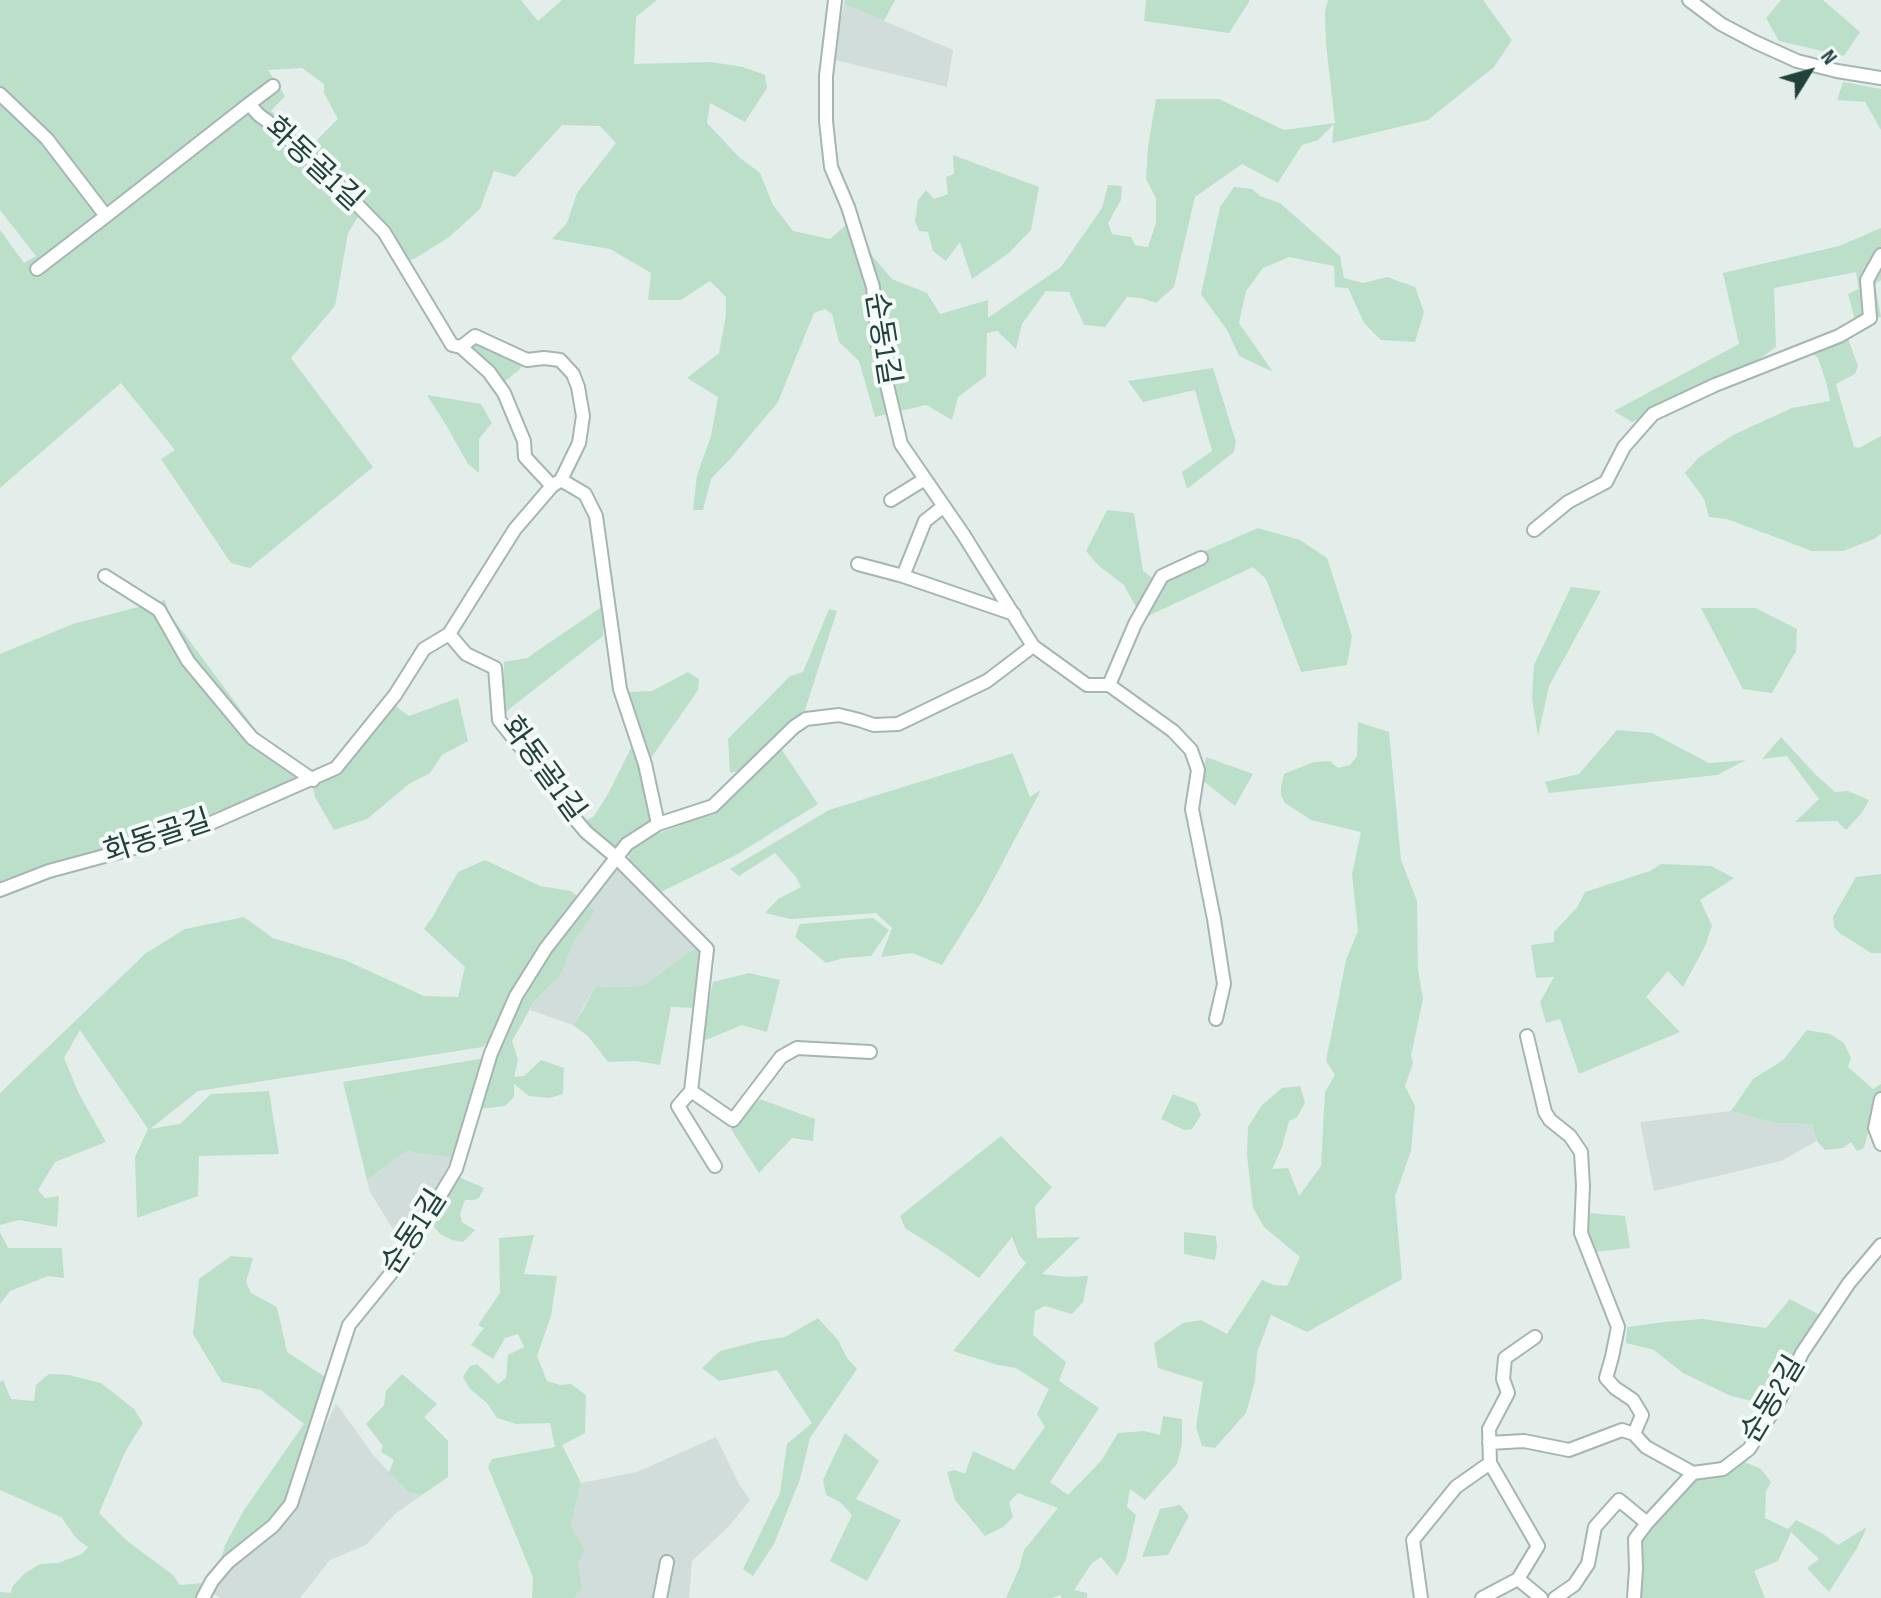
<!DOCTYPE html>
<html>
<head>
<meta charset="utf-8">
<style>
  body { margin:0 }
  #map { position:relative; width:1881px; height:1598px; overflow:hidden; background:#e3eeea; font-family:"Sofia Sans Condensed",sans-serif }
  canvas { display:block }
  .north { position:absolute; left:1769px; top:32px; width:80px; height:80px; -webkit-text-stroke:6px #f4faf8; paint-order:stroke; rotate:53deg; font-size:22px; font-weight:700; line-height:32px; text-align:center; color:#22403c }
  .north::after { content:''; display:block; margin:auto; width:28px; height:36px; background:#22403c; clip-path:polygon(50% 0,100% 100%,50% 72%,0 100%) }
</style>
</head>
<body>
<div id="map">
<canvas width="1881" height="1598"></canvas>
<div class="north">N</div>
</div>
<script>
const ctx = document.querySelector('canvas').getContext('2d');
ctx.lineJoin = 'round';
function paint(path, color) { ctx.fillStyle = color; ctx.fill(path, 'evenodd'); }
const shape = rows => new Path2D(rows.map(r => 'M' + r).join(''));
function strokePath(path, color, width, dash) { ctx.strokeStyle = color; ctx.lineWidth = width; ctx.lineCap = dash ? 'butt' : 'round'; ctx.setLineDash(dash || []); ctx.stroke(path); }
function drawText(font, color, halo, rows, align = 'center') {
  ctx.font = font + ' "Sofia Sans Condensed","Noto Sans KR",sans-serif'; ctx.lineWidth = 8; ctx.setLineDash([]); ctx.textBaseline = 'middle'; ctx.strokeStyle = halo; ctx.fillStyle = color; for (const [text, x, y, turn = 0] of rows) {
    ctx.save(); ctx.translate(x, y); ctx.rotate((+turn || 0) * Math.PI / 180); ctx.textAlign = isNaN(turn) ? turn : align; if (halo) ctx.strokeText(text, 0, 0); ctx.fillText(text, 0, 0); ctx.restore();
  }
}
paint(shape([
  [844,4,953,50,947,87,831,59],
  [616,867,625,873,698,946,642,986,595,987,573,1025,530,1010,535,1000,560,976,575,940,595,911,588,905],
  [1731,1111,1774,1123,1812,1124,1817,1141,1781,1161,1654,1191,1640,1122],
  [407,1151,452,1158,406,1243,401,1242,370,1192,367,1180],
  [336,1403,374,1456,408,1492,422,1495,395,1514,366,1545,330,1560,300,1598,221,1598,211,1593,312,1456],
  [716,1437,739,1484,750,1500,729,1526,692,1561,689,1598,574,1598,582,1587,571,1526,581,1483,637,1472]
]), '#d1ddda');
paint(shape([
  [0,0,521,0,538,21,562,0,657,0,636,17,634,64,711,62,743,67,765,75,767,88,745,122,710,103,707,123,739,157,760,173,773,205,793,231,830,239,847,224,857,221,870,253,892,279,927,293,940,314,988,300,988,318,1061,267,1102,208,1108,185,1122,186,1121,200,1108,223,1112,234,1131,237,1135,245,1148,247,1156,223,1156,198,1146,179,1148,147,1156,99,1219,99,1284,130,1335,123,1326,44,1325,12,1328,0,1483,0,1512,40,1494,67,1428,120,1332,143,1334,124,1318,140,1302,145,1278,183,1242,164,1195,197,1174,287,1156,303,1141,298,1127,297,1105,327,1084,325,1069,292,1046,291,1022,324,1016,349,997,331,987,333,986,376,958,397,952,420,926,405,875,417,859,361,839,342,832,314,825,309,814,313,778,402,731,458,711,479,703,510,693,510,697,475,711,436,718,397,687,378,719,353,726,315,726,297,710,281,681,300,648,300,651,273,610,249,552,239,567,223,577,193,616,143,600,126,562,125,515,177,494,171,480,209,448,238,414,259,406,261,396,238,366,204,348,233,335,306,291,358,373,467,250,568,231,563,161,459,175,450,121,383,0,488,0,230,24,263,36,256,0,210],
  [302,68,324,84,324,93,338,119,309,148,271,111,285,96,268,70],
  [845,0,895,0,884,21,844,4],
  [1146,0,1249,0,1249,2,1229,33,1144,21],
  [1781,0,1823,0,1860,32,1844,56,1779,41,1766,18],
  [1843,82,1881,89,1881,130,1865,102,1837,100],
  [953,155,1039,187,1031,230,1009,253,972,279,960,242,946,261,933,251,928,232,919,231,915,221,918,200,926,190,934,199,948,194,946,177,954,174],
  [1234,187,1252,189,1260,196,1280,203,1340,256,1344,278,1363,283,1387,277,1415,287,1424,312,1415,342,1381,340,1364,323,1348,288,1335,287,1334,266,1289,257,1263,268,1246,291,1239,323,1273,372,1239,356,1227,330,1201,294,1220,207],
  [1881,228,1881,280,1875,284,1881,317,1855,320,1848,294,1859,289,1856,272,1774,288,1776,347,1754,363,1632,422,1614,411,1739,344,1723,273,1839,246],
  [485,335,527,356,519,370,505,381,468,346],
  [1847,336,1858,366,1855,374,1836,384,1854,447,1859,448,1881,436,1881,534,1874,539,1843,551,1812,551,1727,519,1709,517,1704,499,1685,473,1698,458,1733,435,1792,408,1830,401,1827,385,1818,358,1813,354],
  [1213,368,1236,442,1234,452,1187,489,1182,472,1212,451,1195,390,1143,402,1128,381],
  [427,395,481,404,492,423,479,439,479,473,468,464,446,425],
  [1107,510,1134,513,1143,571,1154,579,1205,551,1258,528,1300,540,1327,558,1352,636,1347,665,1301,672,1266,579,1253,567,1148,616,1136,607,1124,585,1099,566,1086,551],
  [1571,587,1601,591,1549,686,1538,736,1532,698,1534,665],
  [165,600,169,613,261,737,311,772,170,832,0,885,0,654,73,624],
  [603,606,603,636,503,714,504,662,527,658],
  [1701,608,1755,608,1797,629,1796,651,1772,693,1743,689],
  [829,609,837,611,804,713,741,770,730,773,728,739,790,676,803,672],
  [688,672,699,679,698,690,649,761,627,692,652,691],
  [458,698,468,741,442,755,430,773,409,784,367,819,334,830,315,797,313,788,345,768,394,705,409,716],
  [1358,722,1389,732,1401,860,1417,901,1418,970,1423,999,1411,1056,1413,1063,1405,1086,1415,1106,1411,1151,1395,1196,1402,1279,1307,1332,1271,1315,1257,1353,1255,1381,1246,1413,1215,1448,1202,1446,1196,1427,1203,1382,1158,1368,1154,1343,1183,1323,1201,1320,1227,1334,1262,1280,1274,1285,1287,1286,1300,1257,1264,1227,1253,1208,1247,1155,1248,1127,1262,1105,1282,1088,1300,1086,1305,1103,1297,1117,1289,1121,1282,1147,1272,1169,1288,1168,1299,1196,1321,1166,1325,1092,1335,1075,1326,1061,1346,960,1358,931,1352,874,1361,832,1311,820,1285,803,1281,795,1281,787,1284,774,1314,762,1330,761,1338,768,1350,765,1357,756],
  [1617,730,1652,733,1709,763,1746,760,1717,775,1549,793,1545,782,1579,774],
  [1781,737,1815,774,1835,792,1848,791,1869,800,1861,814,1846,830,1837,821,1795,822,1819,799,1787,756,1762,759],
  [631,748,640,767,652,821,615,848,586,821,594,816,608,794],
  [782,750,818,804,736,855,661,892,630,861,628,851,647,838,719,810,774,753],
  [1013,753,1030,797,1041,790,982,901,942,965,912,953,881,957,892,928,876,913,791,919,765,913,778,899,801,887,796,877,775,853,739,876,730,869,829,810],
  [1206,757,1253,774,1235,806,1202,780],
  [485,860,540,886,571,891,595,911,575,940,560,976,535,1000,512,1041,518,1060,514,1077,524,1076,541,1060,564,1068,563,1094,549,1098,529,1096,514,1084,514,1097,505,1106,480,1109,502,1039,494,1035,483,1047,198,1091,150,1129,180,1124,211,1094,269,1091,279,1154,199,1156,198,1196,137,1218,135,1157,148,1129,80,1030,64,1058,79,1094,106,1142,55,1162,38,1190,45,1198,59,1196,57,1227,19,1220,0,1225,0,1093,146,953,185,929,244,917,273,938,345,960,424,996,458,997,465,967,424,929,432,918,458,872],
  [1661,864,1711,866,1734,878,1700,900,1712,926,1705,946,1683,987,1668,971,1646,997,1680,1032,1579,1074,1560,1019,1546,1023,1540,1002,1554,977,1536,978,1531,945,1554,942,1554,932,1578,906,1585,892,1650,871],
  [1881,874,1881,953,1871,953,1841,934,1834,927,1833,917,1856,877],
  [873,918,889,930,871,956,844,958,826,963,795,937,800,924],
  [698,946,703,950,696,1008,671,1007,660,1065,636,1061,608,1062,588,1036,573,1025,584,1008,595,987,642,986],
  [749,973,780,980,767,1032,742,1025,701,1042,713,982],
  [1807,1030,1830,1034,1844,1043,1851,1058,1848,1067,1873,1089,1881,1084,1881,1129,1868,1133,1864,1148,1857,1151,1851,1142,1843,1148,1825,1150,1817,1141,1812,1124,1774,1123,1731,1111,1753,1079,1783,1060],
  [485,1058,452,1158,407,1151,367,1180,343,1082],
  [1173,1094,1196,1103,1201,1115,1192,1129,1184,1130,1161,1119],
  [760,1099,815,1119,813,1141,792,1138,759,1173,731,1129],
  [1001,1136,1052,1187,1035,1207,1037,1238,1080,1237,1042,1274,1067,1277,1088,1276,1083,1302,1072,1314,1045,1306,1035,1311,1033,1335,1066,1362,1059,1381,1099,1408,1050,1482,1068,1495,1101,1461,1118,1433,1144,1431,1160,1435,1163,1416,1182,1419,1182,1444,1177,1464,1145,1500,1130,1489,1127,1507,1136,1515,1126,1559,1117,1576,1101,1557,1092,1563,1074,1590,1087,1593,1087,1598,1061,1598,1061,1595,1052,1598,1006,1598,1020,1566,1024,1550,1058,1508,1018,1493,1009,1502,1013,1517,1003,1527,985,1536,955,1500,947,1472,955,1470,965,1474,973,1451,1014,1470,1045,1427,1037,1414,1049,1389,1016,1368,998,1365,953,1351,1026,1263,1019,1255,1012,1237,979,1278,944,1253,905,1228,900,1216],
  [459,1177,484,1188,479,1198,474,1200,465,1200,460,1214,462,1222,475,1230,463,1242,452,1240,440,1234,431,1223,448,1193],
  [1588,1213,1625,1216,1630,1248,1594,1252,1587,1237],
  [0,1232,8,1248,62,1248,64,1278,48,1276,10,1291,0,1304],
  [1184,1232,1216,1236,1217,1247,1215,1260,1184,1254],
  [534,1235,524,1274,557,1276,551,1316,537,1356,547,1381,560,1385,571,1384,586,1395,585,1433,562,1445,581,1483,571,1526,585,1550,578,1563,582,1587,574,1598,532,1598,533,1577,488,1467,492,1459,555,1447,550,1423,516,1424,497,1418,487,1403,470,1389,463,1377,470,1366,477,1364,498,1384,506,1378,508,1355,524,1347,518,1334,505,1338,493,1359,471,1345,484,1328,478,1325,500,1293,499,1238],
  [231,1256,253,1258,246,1282,251,1293,277,1307,287,1352,327,1378,287,1503,271,1525,233,1554,222,1557,225,1545,244,1510,304,1424,261,1390,222,1382,193,1334,199,1279],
  [1790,1299,1818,1314,1769,1405,1731,1396,1683,1373,1654,1350,1626,1343,1627,1327,1664,1322,1703,1319,1766,1328],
  [818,1318,838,1340,847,1358,857,1369,810,1438,800,1479,774,1544,753,1576,743,1569,780,1493,787,1444,812,1423,777,1370,719,1381,702,1368,720,1351,759,1341,785,1337],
  [49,1374,69,1375,101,1383,134,1409,143,1423,126,1450,99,1513,126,1540,173,1575,180,1585,204,1583,195,1598,0,1598,0,1592,11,1593,12,1587,24,1574,40,1564,58,1563,82,1554,88,1547,77,1539,61,1517,0,1490,0,1382,3,1380,11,1399,34,1401,36,1385],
  [402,1374,437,1404,424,1417,448,1441,448,1477,422,1495,408,1492,389,1472,394,1460,381,1452,383,1446,366,1424,384,1405,386,1391],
  [845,1433,879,1461,856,1499,901,1520,867,1581,830,1561,852,1515,840,1502,826,1495,823,1480],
  [1742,1461,1761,1469,1771,1482,1766,1491,1765,1518,1788,1529,1796,1520,1823,1534,1838,1545,1867,1527,1857,1548,1829,1592,1807,1568,1819,1559,1791,1532,1778,1561,1754,1571,1765,1598,1637,1598,1640,1534,1698,1477,1710,1479],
  [1180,1505,1189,1516,1168,1555,1142,1557,1160,1509]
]), '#bcdfca');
const minor = shape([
  [835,0,826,76,826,121,831,167,848,207,873,287,878,347,901,444,963,534,1033,646,1087,685,1109,685,1135,624,1162,576,1201,558],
  [1689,0,1721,24,1755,42,1797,61,1837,71,1881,78],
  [0,94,47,139,106,216,249,104,259,115,278,129,331,178,384,232,452,345,461,347,489,372,504,393,524,441,525,457,552,486],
  [249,104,273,86],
  [37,269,106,216],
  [461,347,475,336,527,360,544,358,560,360,573,374,578,387,583,416,579,443,561,480,552,486,515,529,449,634,466,654,495,668,499,720,518,744,560,793,570,813,586,832,616,857,707,949,691,1091,733,1120,781,1057,797,1048,870,1052],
  [561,480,585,494,596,516,620,689,645,764,658,824],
  [891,500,925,479],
  [1534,530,1568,502,1606,482,1624,447,1653,414,1715,385,1839,336,1870,318,1867,280,1881,255],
  [858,564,903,576,1014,614],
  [105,576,159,610,188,661,252,738,313,780],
  [903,576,925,521,944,506],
  [1109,685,1173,731,1191,750,1198,770,1192,809,1214,919,1224,984,1216,1019],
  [0,890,49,871,186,834,336,768,395,695,424,649,449,634],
  [1527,1036,1545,1112,1550,1120,1570,1136,1581,1152,1583,1186,1581,1233,1618,1327,1612,1357,1606,1378,1615,1388,1633,1400,1642,1415,1634,1434],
  [691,1091,678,1106,715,1166],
  [1881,1099,1875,1128,1881,1144],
  [1489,1443,1524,1441,1569,1450,1622,1430,1634,1434,1646,1447,1693,1473,1723,1469,1749,1449,1778,1403,1802,1353,1849,1283,1881,1245],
  [1518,1579,1541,1598],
  [203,1598,212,1581,228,1562,273,1526,291,1504,349,1325,401,1261,456,1169,491,1053,516,996,546,948,627,844,658,824,713,806,794,727,806,719,839,715,859,720,874,725,898,724,987,681,1033,646],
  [660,1598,667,1562],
  [1421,1598,1413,1540,1456,1487,1490,1463,1489,1429,1508,1393,1503,1379,1505,1358,1535,1337],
  [1482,1598,1518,1579,1538,1546,1490,1463],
  [1555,1598,1574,1585,1588,1564,1595,1527,1619,1500,1647,1523],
  [1634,1598,1636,1569,1635,1539,1647,1523,1693,1473]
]);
strokePath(minor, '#a5b6b2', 16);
strokePath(minor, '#fff', 12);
drawText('30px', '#22403c', '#f4faf8', [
  ["화동골1길",313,165,43],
  ["순동1길",881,339,81],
  ["화동골1길",542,770,54],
  ["화동골길",158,838,-18],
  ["순동1길",415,1233,-57],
  ["순동2길",1774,1400,-59]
]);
</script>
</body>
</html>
